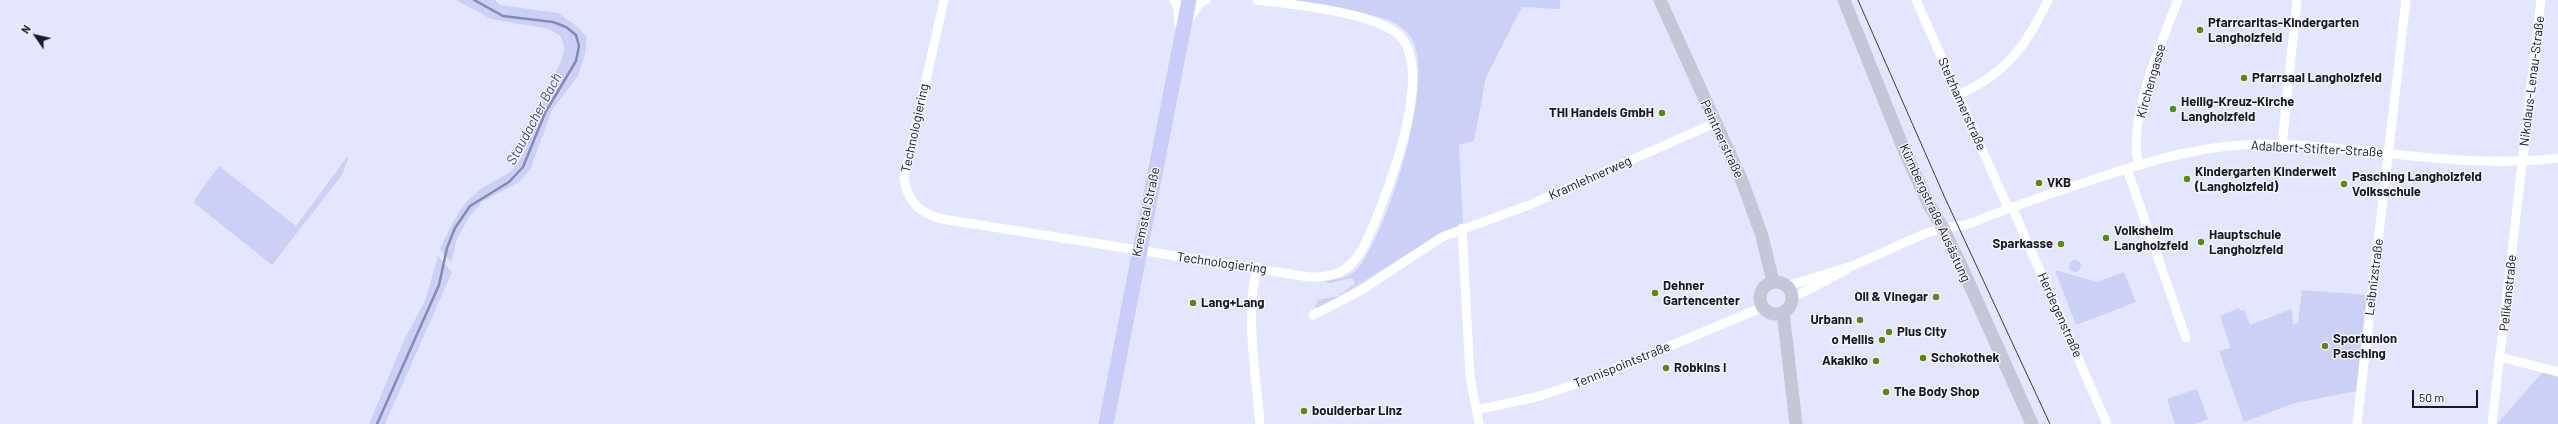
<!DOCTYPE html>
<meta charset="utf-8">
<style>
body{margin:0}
#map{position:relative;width:2558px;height:424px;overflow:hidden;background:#e3e6fe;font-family:Barlow,sans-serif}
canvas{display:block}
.north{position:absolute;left:16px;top:16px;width:40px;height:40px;-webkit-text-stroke:3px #f3f4fe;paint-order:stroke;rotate:304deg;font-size:11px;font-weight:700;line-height:16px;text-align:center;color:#181921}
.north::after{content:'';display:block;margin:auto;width:14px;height:18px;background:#181921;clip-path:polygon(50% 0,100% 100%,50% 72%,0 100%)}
.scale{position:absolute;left:2412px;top:390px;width:66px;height:18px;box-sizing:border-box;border:2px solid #181921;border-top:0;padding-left:5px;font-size:12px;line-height:14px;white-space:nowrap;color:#181921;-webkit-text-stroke:3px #f3f4fe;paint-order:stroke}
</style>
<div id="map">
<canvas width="2558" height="424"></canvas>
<div class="north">N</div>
<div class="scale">50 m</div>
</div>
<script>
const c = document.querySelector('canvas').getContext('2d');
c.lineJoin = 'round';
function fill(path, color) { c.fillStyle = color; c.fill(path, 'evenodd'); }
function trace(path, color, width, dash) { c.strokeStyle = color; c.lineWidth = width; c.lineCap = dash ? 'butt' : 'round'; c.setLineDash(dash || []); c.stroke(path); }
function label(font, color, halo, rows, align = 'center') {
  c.font = font + ' Barlow,sans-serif'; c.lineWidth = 3; c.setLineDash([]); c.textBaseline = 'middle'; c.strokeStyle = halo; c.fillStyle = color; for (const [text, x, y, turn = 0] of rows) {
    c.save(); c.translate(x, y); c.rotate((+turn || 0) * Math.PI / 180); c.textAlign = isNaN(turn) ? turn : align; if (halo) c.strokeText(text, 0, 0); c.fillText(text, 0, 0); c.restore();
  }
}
fill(new Path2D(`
 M 456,0 L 495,0 L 500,5 L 558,13 L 574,24 L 587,37 L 585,54 L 578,76 L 552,110 L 530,170 L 519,182 L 482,202 L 469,217 L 457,239 L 451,262 L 440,249 C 450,229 458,207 476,193 C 490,181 506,179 518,163 C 533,141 534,112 546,88 C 552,75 562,66 564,50 C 565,46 562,40 560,36 L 549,29 L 491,19 Z
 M 1293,0 L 1560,0 L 1560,9 L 1522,7 L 1486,77 L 1474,141 L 1459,145 L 1463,225 L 1438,235 L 1319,309 L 1315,306 L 1318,300 L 1338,296 L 1355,284 L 1352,278 L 1330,283 L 1319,280 C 1332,279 1347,280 1356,270 C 1386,239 1439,72 1410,36 C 1405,30 1396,22 1388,20 C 1358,10 1324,6 1293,0 Z
 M 347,157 L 348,159 L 342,175 L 272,265 L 193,202 L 219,166 L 296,226 Z
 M 438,256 L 452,272 L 385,424 L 369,424 L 404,340 L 425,301 Z
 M2069 266a6 6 0 1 1 12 0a6 6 0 1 1-12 0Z
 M 2055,270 L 2097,282 L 2124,272 L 2136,302 L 2076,325 Z
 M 2302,290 L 2367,295 L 2356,391 L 2295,403 L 2244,422 L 2219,351 L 2231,348 L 2220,316 L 2239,308 L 2240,311 L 2244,310 L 2250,325 L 2292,309 L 2293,325 L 2298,323 Z
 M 2543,372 L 2558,377 L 2558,424 L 2497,424 Z
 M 2197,389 L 2208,419 L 2195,424 L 2175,424 L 2167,399 Z`), '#cbd0f6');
trace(new Path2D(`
 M 377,424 L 439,285 L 447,248 L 455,228 L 470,206 L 509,182 L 523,167 L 545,113 L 576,61 L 579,46 L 576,35 L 566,27 L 553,22 L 503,16 L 474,0`), '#858ab1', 2.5);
trace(new Path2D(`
 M 944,0 L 904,178 C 907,201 919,213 942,219 L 1309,277 C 1335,278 1348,272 1362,250 C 1382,209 1442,64 1395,32 C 1365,11 1294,5 1257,0
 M 1174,0 L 1178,7 L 1179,25
 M 1916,0 L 2008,208
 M 1189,19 L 1200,3 L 1206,0
 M 1958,95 C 2005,74 2026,47 2048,0
 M 2282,145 L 2297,0
 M 2139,165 C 2126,121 2162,41 2178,0
 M 2127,169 L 2186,338
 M 2012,207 L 2107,424
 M 1462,228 L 1470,376 L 1479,424
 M 1257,267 C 1245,317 1256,374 1260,424
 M 1787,286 L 1852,266 L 1924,234 L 1943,228 L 1966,225 C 2008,208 2052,193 2095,179 C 2152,160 2209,143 2270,144 C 2366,146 2462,170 2558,158
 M 1792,298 L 1846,270
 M 1313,315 L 1360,291 L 1442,237 L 1529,205 L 1715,123
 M 2500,357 L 2558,372
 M 1477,410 L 1540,396 L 1596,377 L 1763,307
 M 2357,424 L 2406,0
 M 2492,424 L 2541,0`), '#fff', 9);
trace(new Path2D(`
 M 1660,0 L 1742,181 L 1762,236 L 1773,282
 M 1844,0 L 1904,150 L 1929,205 L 1943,228 L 1959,261 L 2032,424
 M1760 298a16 16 0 1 1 32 0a16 16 0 1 1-32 0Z
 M 1783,312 L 1796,424`), '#c5c7d9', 13);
trace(new Path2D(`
 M 1106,424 L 1189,0`), '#c9cdf7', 15);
trace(new Path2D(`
 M 1858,0 L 1945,198 L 2050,424`), '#3a3b46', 1);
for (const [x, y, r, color] of [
 [2200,30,4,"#5a8717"],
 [2244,78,4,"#5a8717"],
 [2173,109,4,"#5a8717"],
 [1662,113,4,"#5a8717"],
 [2187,179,4,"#5a8717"],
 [2039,183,4,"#5a8717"],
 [2344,184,4,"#5a8717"],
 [2106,238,4,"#5a8717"],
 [2201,242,4,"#5a8717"],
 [2061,244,4,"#5a8717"],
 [1655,293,4,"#5a8717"],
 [1936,297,4,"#5a8717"],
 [1193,303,4,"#5a8717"],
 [1860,320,4,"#5a8717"],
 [1889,332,4,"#5a8717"],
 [1882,340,4,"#5a8717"],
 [2325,346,4,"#5a8717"],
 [1923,358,4,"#5a8717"],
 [1876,361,4,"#5a8717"],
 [1666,368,4,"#5a8717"],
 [1886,392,4,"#5a8717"],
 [1304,411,4,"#5a8717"]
]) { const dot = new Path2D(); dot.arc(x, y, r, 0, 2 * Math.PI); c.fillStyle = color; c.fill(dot); trace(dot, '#f3f4fe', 1.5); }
label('bold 13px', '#181921', '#f3f4fe', [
 ["Pfarrcaritas-Kindergarten",2208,23],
 ["Langholzfeld",2208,38],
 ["Pfarrsaal Langholzfeld",2252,78],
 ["Heilig-Kreuz-Kirche",2181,102],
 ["Langholzfeld",2181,117],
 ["THI Handels GmbH",1654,113,"right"],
 ["Kindergarten Kinderwelt",2195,172],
 ["(Langholzfeld)",2195,187],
 ["Pasching Langholzfeld",2352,177],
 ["Volksschule",2352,192],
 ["VKB",2047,183],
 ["Volksheim",2114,231],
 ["Langholzfeld",2114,246],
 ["Hauptschule",2209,235],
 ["Langholzfeld",2209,250],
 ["Sparkasse",2053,244,"right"],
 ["Dehner",1663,286],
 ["Gartencenter",1663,301],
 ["Oil & Vinegar",1928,297,"right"],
 ["Lang+Lang",1201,303],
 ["Urbann",1852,320,"right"],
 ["Plus City",1897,332],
 ["Sportunion",2333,339],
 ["Pasching",2333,354],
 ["o Mellis",1874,340,"right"],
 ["Schokothek",1931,358],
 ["Akakiko",1868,361,"right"],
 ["Robkins I",1674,368],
 ["The Body Shop",1894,392],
 ["boulderbar Linz",1312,411]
], 'left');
label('13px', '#181921', '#f3f4fe', [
 ["Kirchengasse",2151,81,-74],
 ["Nikolaus-Lenau-Straße",2532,81,-83],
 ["Stelzhamerstraße",1962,104,66],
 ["Technologiering",915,128,-78],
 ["Peintnerstraße",1722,139,65],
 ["Adalbert-Stifter-Straße",2317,149,3],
 ["Kramlehnerweg",1590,178,-24],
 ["Kremstal Straße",1146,212,-78],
 ["Kürnbergstraße Ausästung",1935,213,65],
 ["Technologiering",1222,263,8],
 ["Leibnizstraße",2374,277,-83],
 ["Pelikanstraße",2508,293,-84],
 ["Herdegenstraße",2060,315,66],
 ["Tennispointstraße",1622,365,-22]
]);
label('italic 14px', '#474a80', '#f3f4fe', [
 ["Staudacher Bach",534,119,-62]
]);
</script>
